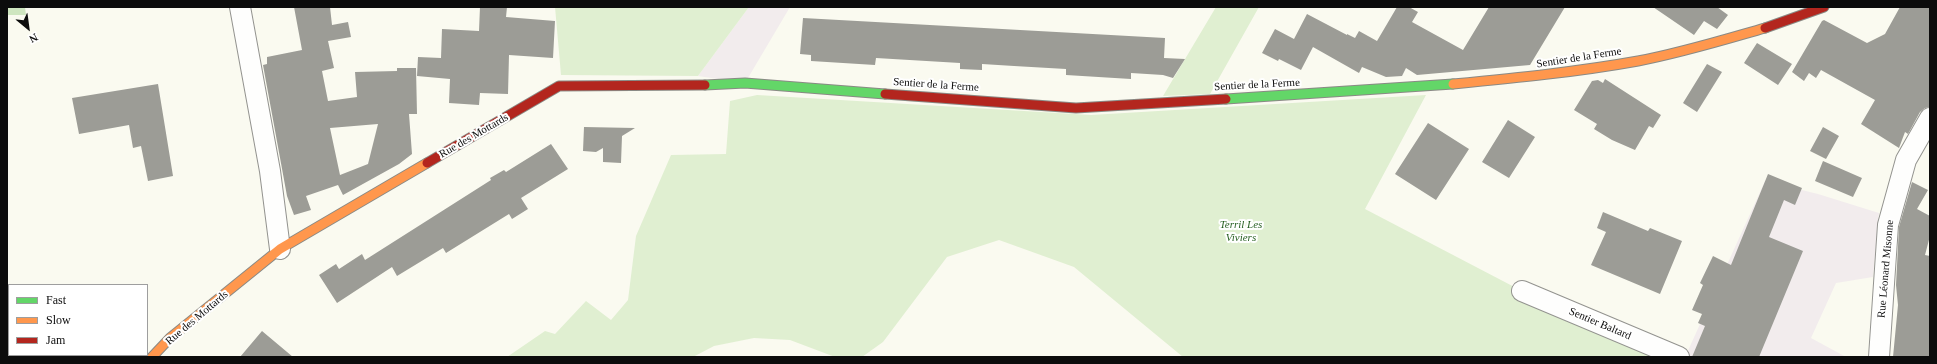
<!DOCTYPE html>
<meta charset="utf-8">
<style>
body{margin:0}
#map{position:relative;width:1937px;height:364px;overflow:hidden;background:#fafaf0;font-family:"Times New Roman",serif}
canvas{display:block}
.frame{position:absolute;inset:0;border:8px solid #0c0c0c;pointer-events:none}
.legend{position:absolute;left:8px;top:284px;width:140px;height:72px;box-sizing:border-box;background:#fff;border:1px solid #9e9e9e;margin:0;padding:5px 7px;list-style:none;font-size:12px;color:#0c0c0c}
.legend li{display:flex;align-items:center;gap:8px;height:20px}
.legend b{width:20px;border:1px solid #9e9e9e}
.north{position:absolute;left:8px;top:8px;width:40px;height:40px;-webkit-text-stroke:3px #fff;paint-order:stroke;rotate:151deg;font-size:11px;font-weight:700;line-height:16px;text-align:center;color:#0c0c0c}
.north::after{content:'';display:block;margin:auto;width:14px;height:18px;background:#0c0c0c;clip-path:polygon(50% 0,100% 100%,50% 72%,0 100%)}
</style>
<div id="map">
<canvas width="1937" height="364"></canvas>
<div class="frame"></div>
<ul class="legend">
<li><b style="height:5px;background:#63d668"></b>Fast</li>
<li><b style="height:5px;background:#ff974d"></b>Slow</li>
<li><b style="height:5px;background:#b3261e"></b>Jam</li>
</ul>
<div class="north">N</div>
</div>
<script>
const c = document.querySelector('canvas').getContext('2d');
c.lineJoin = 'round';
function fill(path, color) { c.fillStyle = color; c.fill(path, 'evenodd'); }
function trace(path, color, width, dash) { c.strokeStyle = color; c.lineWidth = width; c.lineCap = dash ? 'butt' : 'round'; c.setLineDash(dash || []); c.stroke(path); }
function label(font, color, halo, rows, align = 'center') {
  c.font = font + ' "Times New Roman",serif'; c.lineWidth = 4; c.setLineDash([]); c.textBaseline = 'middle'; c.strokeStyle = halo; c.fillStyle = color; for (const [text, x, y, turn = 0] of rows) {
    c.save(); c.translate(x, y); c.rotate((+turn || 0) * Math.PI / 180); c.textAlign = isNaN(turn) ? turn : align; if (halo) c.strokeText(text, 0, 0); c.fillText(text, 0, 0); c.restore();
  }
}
fill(new Path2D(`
 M 749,7 L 790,7 L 745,83 L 698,76 Z
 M 1765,181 L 1818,194 L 1879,213 L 1873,277 L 1836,283 L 1811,338 L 1846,357 L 1691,357 L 1686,355 Z`), '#f2eced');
fill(new Path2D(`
 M 555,7 L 749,7 L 698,76 L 561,75 Z
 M 1216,7 L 1259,7 L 1210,94 L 1163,96 Z
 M 757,95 L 1091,115 L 1426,95 L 1365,209 L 1522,291 L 1668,357 L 1183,357 L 1074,267 L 999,240 L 947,257 L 883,342 L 862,357 L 835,357 L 790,340 L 754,338 L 714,346 L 693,357 L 507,357 L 545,331 L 555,334 L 586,301 L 611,320 L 628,300 L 636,236 L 671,155 L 726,154 L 730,101 Z`), '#e0efd1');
fill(new Path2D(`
 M 7,7 L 25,7 L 26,15 L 7,15 Z`), '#cfe6c0');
fill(new Path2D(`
 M 294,7 L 330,7 L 332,25 L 348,22 L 351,37 L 328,41 L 334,68 L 322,71 L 328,101 L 357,97 L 355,72 L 397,71 L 397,68 L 416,68 L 417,114 L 409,114 L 412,154 L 399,164 L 343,195 L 338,185 L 306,196 L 311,210 L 294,215 L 287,196 L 263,65 L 267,64 L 267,57 L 302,50 ZM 378,124 L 368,164 L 340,175 L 330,128 Z
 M 480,7 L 507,7 L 506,17 L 555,21 L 553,58 L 509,55 L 508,94 L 480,93 L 479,105 L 449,103 L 450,79 L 417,76 L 418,57 L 441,58 L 442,29 L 479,31 Z
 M 1397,7 L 1409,7 L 1418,12 L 1412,22 L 1463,50 L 1489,7 L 1565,7 L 1530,65 L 1417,75 L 1406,68 L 1402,76 L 1386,77 L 1362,67 L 1359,73 L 1313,47 L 1301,70 L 1279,59 L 1278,61 L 1262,53 L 1275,29 L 1294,39 L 1307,14 L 1347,35 L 1347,34 L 1355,38 L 1359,31 L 1377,41 Z
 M 1653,7 L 1717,7 L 1728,15 L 1717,29 L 1704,21 L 1694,35 Z
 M 1900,7 L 1930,7 L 1930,107 L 1925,108 L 1920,112 L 1908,134 L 1905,132 L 1899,148 L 1861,124 L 1875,100 L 1821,70 L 1816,78 L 1809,73 L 1804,81 L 1792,72 L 1822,21 L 1824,20 L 1867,43 L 1885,34 Z
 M 803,18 L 1165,38 L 1164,58 L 1185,59 L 1173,78 L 1163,75 L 1131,73 L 1131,79 L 1066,75 L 1066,69 L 1014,66 L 982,64 L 982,70 L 960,69 L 960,63 L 876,58 L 875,65 L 811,61 L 811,55 L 800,54 Z
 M 1757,43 L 1792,64 L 1778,85 L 1744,63 Z
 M 1707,64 L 1722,72 L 1697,112 L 1683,103 Z
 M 1605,79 L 1661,115 L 1653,128 L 1649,126 L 1635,150 L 1612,140 L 1594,129 L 1597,124 L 1574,110 L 1592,81 L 1598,80 L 1603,83 Z
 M 158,84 L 173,176 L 148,181 L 141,146 L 133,148 L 129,125 L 79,134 L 72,98 Z
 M 1508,120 L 1535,137 L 1509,178 L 1482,162 Z
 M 1428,123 L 1469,149 L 1436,200 L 1395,174 Z
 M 584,127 L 635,128 L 622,136 L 621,163 L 603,162 L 603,148 L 596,152 L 583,151 Z
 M 1823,127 L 1839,136 L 1826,159 L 1810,151 Z
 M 551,144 L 568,169 L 521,198 L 528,209 L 512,219 L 509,214 L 446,253 L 443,248 L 397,276 L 392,267 L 337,303 L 319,275 L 336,264 L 339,269 L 362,254 L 365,260 L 491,180 L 490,178 L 504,170 L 506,172 Z
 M 1823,161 L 1862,178 L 1853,197 L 1815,181 Z
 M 1768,174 L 1802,188 L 1795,205 L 1784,200 L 1769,237 L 1803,251 L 1759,357 L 1692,357 L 1705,326 L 1698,323 L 1702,314 L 1692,310 L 1703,285 L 1700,283 L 1713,256 L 1731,265 Z
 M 1912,182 L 1928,190 L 1917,209 L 1930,216 L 1930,236 L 1925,255 L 1930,256 L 1930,357 L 1893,357 L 1898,305 L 1896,285 L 1899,227 Z
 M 1603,212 L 1648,231 L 1650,228 L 1682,241 L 1660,294 L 1591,265 L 1606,232 L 1597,228 Z
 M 262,331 L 293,357 L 240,357 Z`), '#9c9c96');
const street = new Path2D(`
 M 240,7 L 270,171 L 280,249
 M 1522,291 L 1679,357
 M 1879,357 L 1888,225 L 1906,160 L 1930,118`);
const fast = new Path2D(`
 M 705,85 L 745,83 L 885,94
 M 1226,99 L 1453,84`);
const slow = new Path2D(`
 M 1453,84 C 1515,78 1577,72 1638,61 C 1681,53 1723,40 1765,28
 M 152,357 L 170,338 L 280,249 L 427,163`);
const jam = new Path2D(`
 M 1765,28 L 1824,7
 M 885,94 L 1076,108 L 1226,99
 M 427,163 L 559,86 L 705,85`);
trace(street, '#93938f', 22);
trace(fast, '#8a8a85', 11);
trace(slow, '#8a8a85', 11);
trace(jam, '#8a8a85', 11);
trace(street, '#fefefd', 20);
trace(fast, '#63d668', 9);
trace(slow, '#ff974d', 9);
trace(jam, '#b3261e', 9);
label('11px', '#0c0c0c', '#fff', [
 ["Sentier de la Ferme",1579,58,-9],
 ["Sentier de la Ferme",936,85,4],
 ["Sentier de la Ferme",1257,85,-3],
 ["Rue des Mottards",474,136,-30],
 ["Rue Léonard Misonne",1886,269,-85],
 ["Rue des Mottards",197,318,-40],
 ["Sentier Baltard",1600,324,23]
]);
label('italic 11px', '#265f21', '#fff', [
 ["Terril Les",1241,225],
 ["Viviers",1241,238]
]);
</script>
